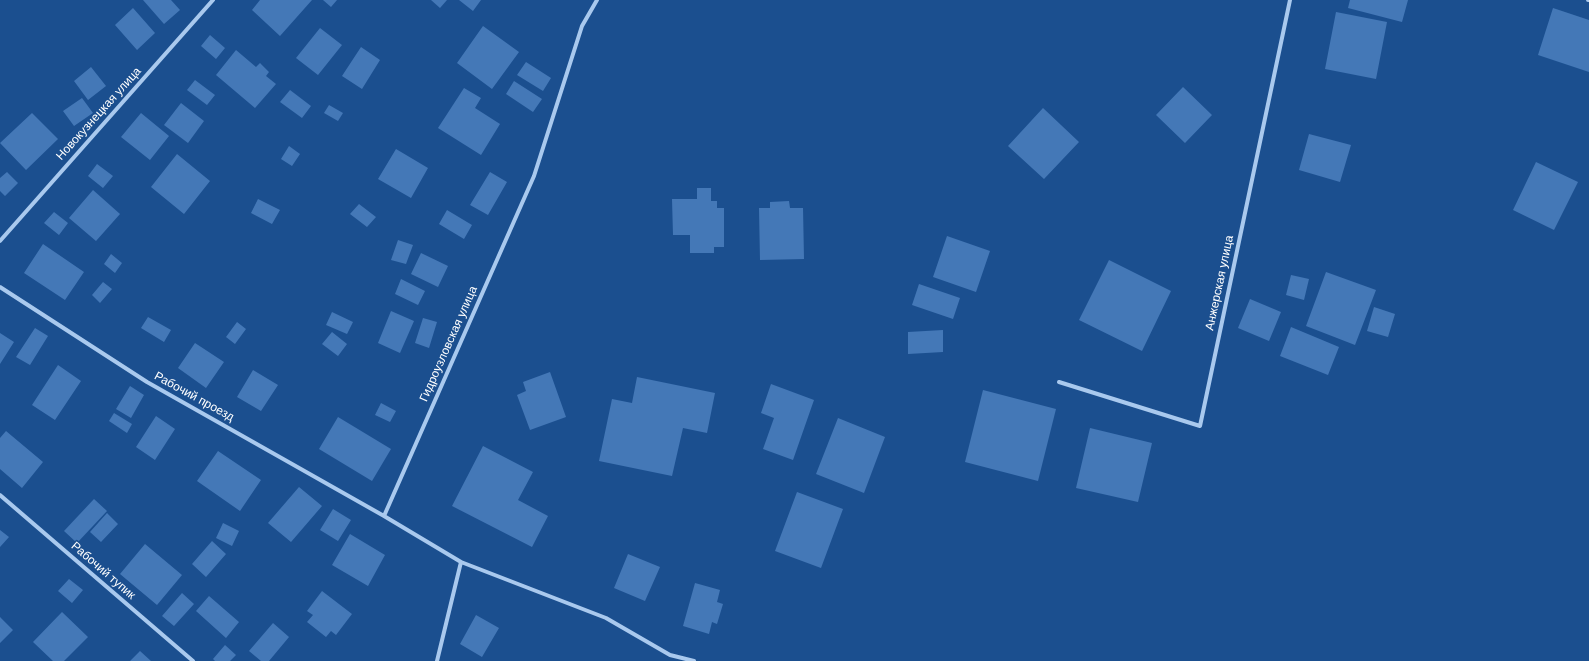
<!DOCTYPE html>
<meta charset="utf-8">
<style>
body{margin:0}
canvas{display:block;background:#1b4f8f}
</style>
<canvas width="1589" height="661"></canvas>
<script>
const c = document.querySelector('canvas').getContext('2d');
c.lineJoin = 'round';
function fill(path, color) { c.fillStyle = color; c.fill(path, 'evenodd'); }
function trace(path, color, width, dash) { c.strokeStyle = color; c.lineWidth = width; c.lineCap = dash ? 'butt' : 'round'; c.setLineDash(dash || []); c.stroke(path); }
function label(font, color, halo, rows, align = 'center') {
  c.font = font + ' "DM Sans",sans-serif'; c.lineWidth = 3; c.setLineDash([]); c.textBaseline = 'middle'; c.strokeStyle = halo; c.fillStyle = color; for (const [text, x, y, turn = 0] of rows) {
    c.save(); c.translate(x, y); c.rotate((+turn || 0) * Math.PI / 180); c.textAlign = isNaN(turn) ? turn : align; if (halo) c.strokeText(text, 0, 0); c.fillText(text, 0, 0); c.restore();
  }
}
fill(new Path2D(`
 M 143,0 L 171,0 L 180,10 L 164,24 Z
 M 260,0 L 312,0 L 280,36 L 252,10 Z
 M 323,0 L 337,0 L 331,7 Z
 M 431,0 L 447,0 L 440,8 Z
 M 459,0 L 481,0 L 473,11 Z
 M 1350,0 L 1408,0 L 1402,22 L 1348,8 Z
 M 133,8 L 155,33 L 137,50 L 115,25 Z
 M 1553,8 L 1589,20 L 1589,72 L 1538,55 Z
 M 1336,12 L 1387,22 L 1376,79 L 1325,69 Z
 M 483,26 L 519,52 L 492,89 L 457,63 Z
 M 320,28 L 342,45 L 318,75 L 296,58 Z
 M 210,35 L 225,48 L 216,59 L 201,46 Z
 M 361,47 L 380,60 L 362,89 L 342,76 Z
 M 236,50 L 256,67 L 260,63 L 269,72 L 266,76 L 276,84 L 255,108 L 216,75 Z
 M 526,62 L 551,78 L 543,91 L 517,75 Z
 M 91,67 L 106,86 L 88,100 L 74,81 Z
 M 195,80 L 215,95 L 207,105 L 187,90 Z
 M 514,81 L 542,99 L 533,112 L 506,94 Z
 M 1183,87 L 1212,115 L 1185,143 L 1156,115 Z
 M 464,88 L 481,98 L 475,108 L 500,124 L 481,155 L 438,128 Z
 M 290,90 L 311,106 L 302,118 L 280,102 Z
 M 82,98 L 93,113 L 74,126 L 63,111 Z
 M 181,103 L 204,121 L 188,143 L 164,125 Z
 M 329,105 L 343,113 L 338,121 L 324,113 Z
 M 1043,108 L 1079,142 L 1044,179 L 1008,146 Z
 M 32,113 L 58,139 L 26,170 L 0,143 Z
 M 141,113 L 169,136 L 150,160 L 121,137 Z
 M 1309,134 L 1351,145 L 1340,182 L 1299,170 Z
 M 289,146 L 300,154 L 292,166 L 281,159 Z
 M 396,149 L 428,168 L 411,198 L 378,179 Z
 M 177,154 L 210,181 L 184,214 L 151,187 Z
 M 1536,162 L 1578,182 L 1554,230 L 1513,210 Z
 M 97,164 L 113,176 L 103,188 L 88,176 Z
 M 7,172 L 18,183 L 5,196 L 0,191 L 0,178 Z
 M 490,172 L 507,182 L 488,215 L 470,205 Z
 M 697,188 L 711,188 L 711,201 L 717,201 L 717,208 L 724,208 L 724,247 L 714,247 L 714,253 L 690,253 L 690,235 L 673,235 L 672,199 L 697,199 Z
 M 93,190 L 120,214 L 96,241 L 69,218 Z
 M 258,199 L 280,210 L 272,224 L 251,213 Z
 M 789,201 L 790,208 L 803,208 L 804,259 L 760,260 L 759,208 L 770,208 L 770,202 Z
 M 359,204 L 376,217 L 367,227 L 350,214 Z
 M 447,210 L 472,225 L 464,239 L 439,224 Z
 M 54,212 L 68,223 L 59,235 L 44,223 Z
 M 947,236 L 990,251 L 976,292 L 933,277 Z
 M 398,240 L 413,245 L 406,264 L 391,260 Z
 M 43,244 L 84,272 L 65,300 L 24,273 Z
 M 421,253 L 448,266 L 438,287 L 411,274 Z
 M 111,254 L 122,263 L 115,273 L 104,264 Z
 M 1109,260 L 1171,291 L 1142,351 L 1079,320 Z
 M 1326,272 L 1376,290 L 1355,345 L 1306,326 Z
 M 1291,275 L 1309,279 L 1304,300 L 1286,295 Z
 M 401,279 L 425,291 L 418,305 L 395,294 Z
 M 103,282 L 112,289 L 100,303 L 92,295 Z
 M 919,284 L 960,298 L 953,319 L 912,305 Z
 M 1250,299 L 1281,312 L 1269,341 L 1238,328 Z
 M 1374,307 L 1395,314 L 1388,337 L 1367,331 Z
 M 391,311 L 414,321 L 400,353 L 378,343 Z
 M 332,312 L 353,322 L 347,334 L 326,325 Z
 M 148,317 L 171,330 L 164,342 L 141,328 Z
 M 423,318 L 437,322 L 429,348 L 415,343 Z
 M 237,322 L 246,329 L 235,344 L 226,337 Z
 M 1291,327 L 1339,347 L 1328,375 L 1280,356 Z
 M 35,328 L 48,336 L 30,365 L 16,357 Z
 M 943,330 L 943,352 L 908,354 L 908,332 Z
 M 332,332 L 347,344 L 338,356 L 322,344 Z
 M 0,333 L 14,342 L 0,364 Z
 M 195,343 L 224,362 L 206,388 L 178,368 Z
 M 58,365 L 81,381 L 55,420 L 32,405 Z
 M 253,370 L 278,385 L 261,411 L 237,397 Z
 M 550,372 L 566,417 L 530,430 L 517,395 L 526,391 L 523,382 Z
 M 637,377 L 715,393 L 707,433 L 683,428 L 672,476 L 599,461 L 612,399 L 632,403 Z
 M 771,384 L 814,400 L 793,460 L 763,449 L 774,418 L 761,413 Z
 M 130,386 L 144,395 L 131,418 L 116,409 Z
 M 983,390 L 1056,409 L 1038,481 L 965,462 Z
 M 381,403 L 396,411 L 390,422 L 375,415 Z
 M 114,413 L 132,424 L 127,433 L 109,421 Z
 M 156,416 L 175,429 L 155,460 L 136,447 Z
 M 338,417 L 391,449 L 372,481 L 319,449 Z
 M 838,418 L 885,437 L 864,493 L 816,474 Z
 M 1090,428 L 1152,443 L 1138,502 L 1076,488 Z
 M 6,431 L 43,462 L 22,488 L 0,469 L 0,438 Z
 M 483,446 L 533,472 L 518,500 L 548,516 L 532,547 L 452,506 Z
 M 218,451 L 261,480 L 240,511 L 197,481 Z
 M 299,487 L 322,506 L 291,542 L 268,523 Z
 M 797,492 L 843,509 L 821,568 L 775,551 Z
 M 94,499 L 107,511 L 77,543 L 64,531 Z
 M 333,509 L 351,520 L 338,541 L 320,530 Z
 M 107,513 L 118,524 L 101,542 L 90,532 Z
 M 223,523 L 239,531 L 232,546 L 216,538 Z
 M 0,530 L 9,537 L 0,547 Z
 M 350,534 L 385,555 L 368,586 L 332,565 Z
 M 212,541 L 226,554 L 206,577 L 192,564 Z
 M 145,544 L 182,575 L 157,605 L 120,574 Z
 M 628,554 L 660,567 L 645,601 L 614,588 Z
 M 69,579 L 83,590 L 72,603 L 58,591 Z
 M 695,583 L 720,590 L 717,602 L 723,604 L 717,624 L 712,622 L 709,634 L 683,626 Z
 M 322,591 L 352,614 L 336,635 L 331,631 L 326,637 L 307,622 L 313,615 L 307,611 Z
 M 182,593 L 194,604 L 174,626 L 162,616 Z
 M 209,596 L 239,622 L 226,638 L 196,611 Z
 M 62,612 L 88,637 L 64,661 L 53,661 L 33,642 Z
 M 476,615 L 499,628 L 482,657 L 460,644 Z
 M 0,617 L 13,630 L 0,643 Z
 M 273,623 L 289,637 L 269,661 L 261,661 L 249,651 Z
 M 225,645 L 236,655 L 230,661 L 215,661 L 213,659 Z
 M 140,651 L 151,661 L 130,661 Z`), '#4478b7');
trace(new Path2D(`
 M 1588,0 L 1589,0
 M 0,241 L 213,0
 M 0,287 L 147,382 L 384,516 L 461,562 L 437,661
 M 1059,382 L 1200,426 L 1290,0
 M 0,495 L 193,661
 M 384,516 L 534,176 L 582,26 L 597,0
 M 461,562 L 606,618 L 670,655 L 694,661`), '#a9c9ee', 4);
label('12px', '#fff', '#1b4f8f', [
 ["Новокузнецкая улица",99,114,-48],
 ["Анжерская улица",1220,283,-78],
 ["Гидроузловская улица",449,344,-66],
 ["Рабочий проезд",194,397,29],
 ["Рабочий тупик",103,571,41]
]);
</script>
